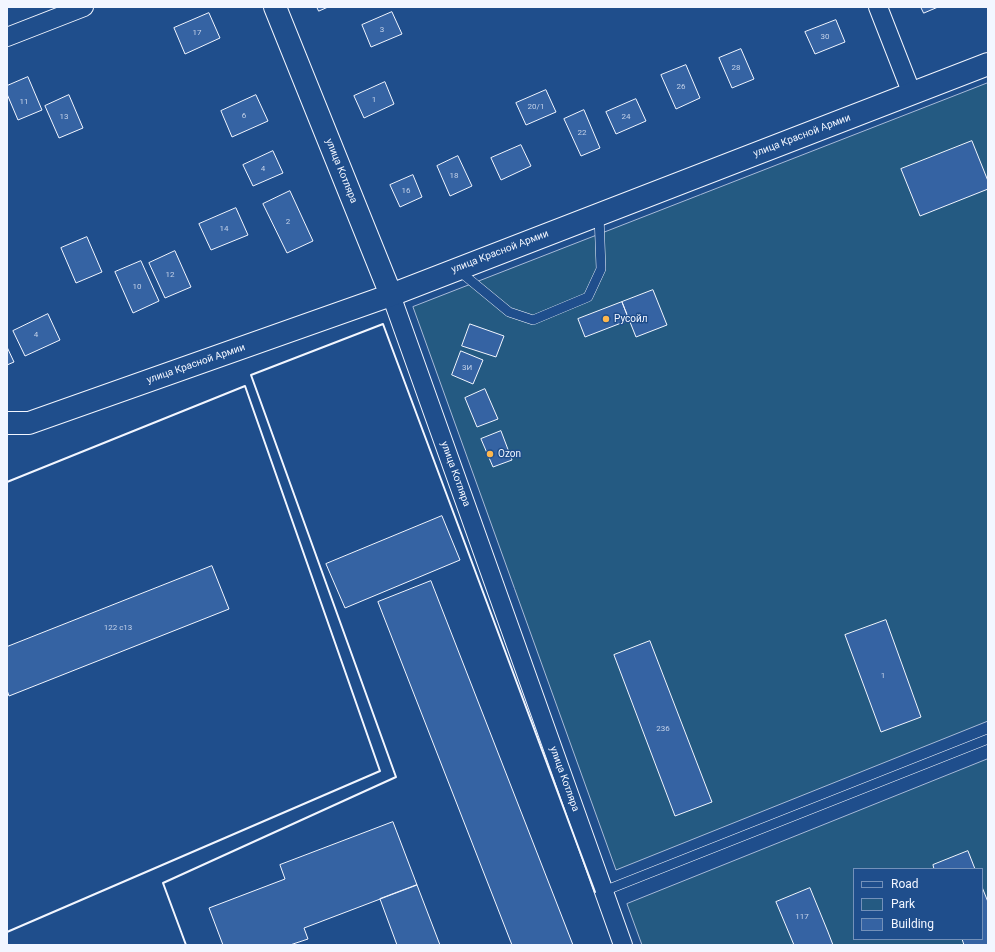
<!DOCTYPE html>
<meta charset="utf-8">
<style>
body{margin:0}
#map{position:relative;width:995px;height:952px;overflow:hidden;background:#1f4e8c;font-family:Roboto,sans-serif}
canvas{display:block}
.frame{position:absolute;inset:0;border:8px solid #f2f6ff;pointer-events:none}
.legend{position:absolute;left:853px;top:868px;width:130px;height:72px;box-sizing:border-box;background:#1f4e8c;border:1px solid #7391ba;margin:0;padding:5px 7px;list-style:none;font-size:12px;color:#f2f6ff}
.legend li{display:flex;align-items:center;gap:8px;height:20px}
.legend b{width:20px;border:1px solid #7391ba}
</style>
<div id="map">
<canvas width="995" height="952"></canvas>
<div class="frame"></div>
<ul class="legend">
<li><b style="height:5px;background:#1f4e8c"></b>Road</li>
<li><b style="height:11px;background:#245a82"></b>Park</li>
<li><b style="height:11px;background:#3563a3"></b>Building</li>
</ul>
</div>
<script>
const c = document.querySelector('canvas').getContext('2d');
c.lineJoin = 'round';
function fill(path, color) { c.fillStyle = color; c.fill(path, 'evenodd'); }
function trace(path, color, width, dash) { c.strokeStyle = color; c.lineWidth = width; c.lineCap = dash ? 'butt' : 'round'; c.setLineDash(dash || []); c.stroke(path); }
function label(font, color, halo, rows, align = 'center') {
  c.font = font + ' Roboto,sans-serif'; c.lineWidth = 3; c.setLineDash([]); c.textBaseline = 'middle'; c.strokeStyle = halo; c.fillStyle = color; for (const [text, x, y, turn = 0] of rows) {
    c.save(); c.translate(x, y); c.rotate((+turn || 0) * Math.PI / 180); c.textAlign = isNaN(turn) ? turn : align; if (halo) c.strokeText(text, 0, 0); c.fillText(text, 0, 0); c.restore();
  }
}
const green = new Path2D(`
 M 988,83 L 988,721 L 616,870 L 413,307 Z
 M 988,759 L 988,945 L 642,945 L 627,904 ZM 854,869 L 982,869 L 982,939 L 854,939 Z`);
fill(green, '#245a82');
trace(green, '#a8bbd7', 1);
const building = new Path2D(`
 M 317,7 L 328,7 L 319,11 Z
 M 921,7 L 938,7 L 924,13 Z
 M 392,12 L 402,34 L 371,47 L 362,25 Z
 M 209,13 L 220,38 L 185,54 L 174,28 Z
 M 836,20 L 845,42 L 815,54 L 805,32 Z
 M 741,49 L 754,79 L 732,88 L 719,58 Z
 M 686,65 L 700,98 L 676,109 L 661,75 Z
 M 28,77 L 42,110 L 18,120 L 7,94 L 7,86 Z
 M 385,82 L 394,104 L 364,118 L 354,96 Z
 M 546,90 L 556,112 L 526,125 L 516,103 Z
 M 69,95 L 83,128 L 59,138 L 45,106 Z
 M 256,95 L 268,121 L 232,137 L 221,111 Z
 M 636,99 L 646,121 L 616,134 L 606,112 Z
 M 584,110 L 600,148 L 581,156 L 564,119 Z
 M 972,141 L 988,181 L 988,189 L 920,216 L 901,169 Z
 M 521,145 L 531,166 L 501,180 L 491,158 Z
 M 273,151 L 283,173 L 253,186 L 243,165 Z
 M 458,156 L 472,186 L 450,196 L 437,166 Z
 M 413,175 L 422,197 L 400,207 L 390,185 Z
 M 290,191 L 313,241 L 287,253 L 263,204 Z
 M 236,208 L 248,235 L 211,250 L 199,224 Z
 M 87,237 L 102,272 L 76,283 L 61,248 Z
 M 175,251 L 191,287 L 165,298 L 149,263 Z
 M 141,261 L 159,301 L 133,313 L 115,272 Z
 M 653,290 L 667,325 L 636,337 L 622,302 Z
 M 622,302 L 629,320 L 585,337 L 578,319 Z
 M 48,314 L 60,340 L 25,356 L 13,331 Z
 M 470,324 L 504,336 L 496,357 L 462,346 Z
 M 7,347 L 14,362 L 7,365 Z
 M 461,351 L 483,360 L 473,384 L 452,375 Z
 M 485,389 L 498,419 L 477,427 L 465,398 Z
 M 501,431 L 512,460 L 493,467 L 481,439 Z
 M 442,516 L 460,560 L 345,608 L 326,564 Z
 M 212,566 L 229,609 L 9,696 L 7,690 L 7,647 Z
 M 431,581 L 573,945 L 512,945 L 378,602 Z
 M 886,620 L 921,717 L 881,732 L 845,635 Z
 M 650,641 L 712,802 L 675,816 L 614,655 Z
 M 393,822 L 417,885 L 304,928 L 308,939 L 290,945 L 223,945 L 209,908 L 285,879 L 280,865 Z
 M 968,851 L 975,869 L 934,869 L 933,865 Z
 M 417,885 L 440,945 L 397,945 L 380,899 Z
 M 982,887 L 988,902 L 988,945 L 964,945 L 962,939 L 982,939 Z
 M 810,888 L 828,932 L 833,945 L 794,945 L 776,902 Z`);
fill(building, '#3563a3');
trace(building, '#f2f6ff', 1);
const lane = new Path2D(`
 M 458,270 L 509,312 L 533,320 L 588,297 L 601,269 L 599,215
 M 604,891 L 988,739`);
const street = new Path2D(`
 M 878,7 L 912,94
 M 7,37 L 84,7
 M 391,295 L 623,945`);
const secondary = new Path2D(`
 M 275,7 L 391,295
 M 7,423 L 29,423 L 391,295 L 988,64`);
trace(lane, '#f2f6ff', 10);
trace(street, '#f2f6ff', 20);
trace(secondary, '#f2f6ff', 24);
trace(lane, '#1f4e8c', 9);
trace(street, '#1f4e8c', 18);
trace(secondary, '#1f4e8c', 22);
trace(new Path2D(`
 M 7,482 L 245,386 L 380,771 L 7,932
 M 186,945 L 163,883 L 396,777 L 251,375 L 383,324 L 595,892`), '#f2f6ff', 2);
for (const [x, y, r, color] of [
 [606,319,4,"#ffb74d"],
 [490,454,4,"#ffb74d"]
]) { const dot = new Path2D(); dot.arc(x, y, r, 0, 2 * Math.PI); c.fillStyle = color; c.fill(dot); trace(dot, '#1f4e8c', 1.5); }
label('8px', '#c3d1e8', null, [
 ["3",382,30],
 ["17",197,33],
 ["30",825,37],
 ["28",736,68],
 ["26",681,87],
 ["1",374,100],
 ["11",24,102],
 ["20/1",536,107],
 ["6",244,116],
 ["13",64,117],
 ["24",626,117],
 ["22",582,133],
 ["4",263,169],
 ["18",454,176],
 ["16",406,191],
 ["2",288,222],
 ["14",224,229],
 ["12",170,275],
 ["10",137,287],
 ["4",36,335],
 ["3И",467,368],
 ["122 с13",118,628],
 ["1",883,676],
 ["236",663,729],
 ["117",802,917]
]);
label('10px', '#f2f6ff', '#1f4e8c', [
 ["улица Красной Армии",802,136,-21],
 ["улица Котляра",341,171,68],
 ["улица Красной Армии",500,252,-21],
 ["улица Красной Армии",196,364,-19],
 ["улица Котляра",455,474,70],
 ["улица Котляра",564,779,70]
]);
label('10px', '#f2f6ff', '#1f4e8c', [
 ["Русойл",614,319],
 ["Ozon",498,454]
], 'left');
</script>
